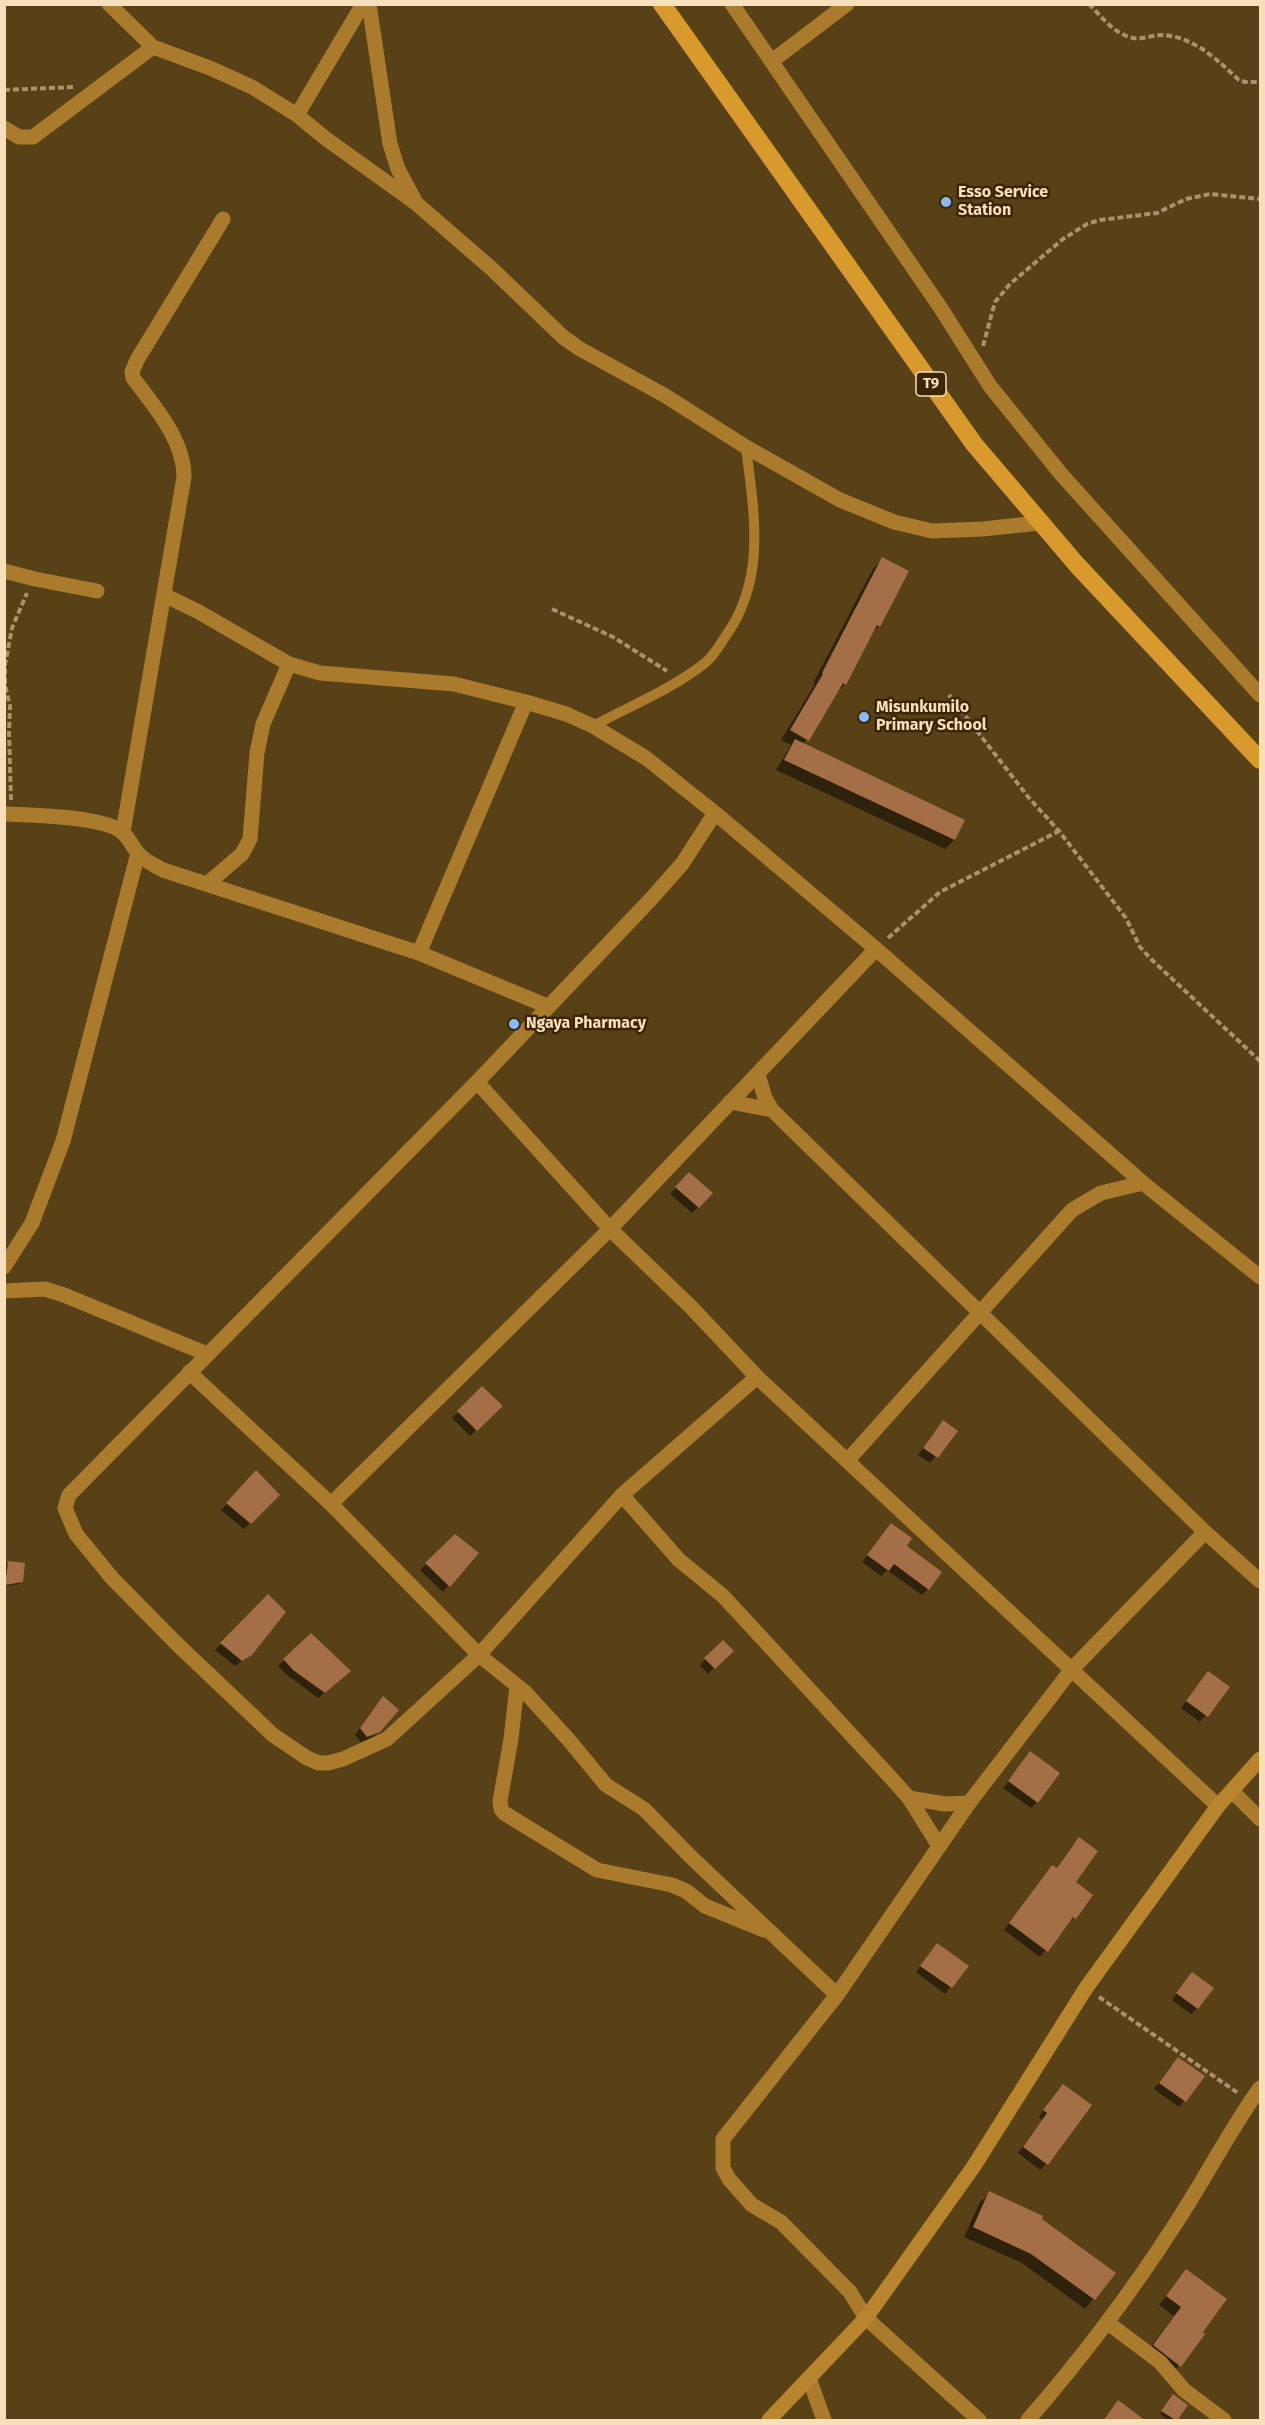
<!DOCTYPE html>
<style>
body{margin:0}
#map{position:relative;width:1265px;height:2425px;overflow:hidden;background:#584017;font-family:"Fira Sans",sans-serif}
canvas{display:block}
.frame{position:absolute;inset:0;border:6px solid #f8dfbb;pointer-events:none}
</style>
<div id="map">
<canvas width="1265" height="2425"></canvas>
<div class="frame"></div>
</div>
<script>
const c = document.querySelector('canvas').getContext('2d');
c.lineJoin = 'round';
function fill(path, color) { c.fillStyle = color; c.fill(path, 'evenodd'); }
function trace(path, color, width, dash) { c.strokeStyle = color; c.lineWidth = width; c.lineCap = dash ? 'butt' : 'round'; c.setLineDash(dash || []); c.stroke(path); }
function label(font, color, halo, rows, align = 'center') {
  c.font = font + ' "Fira Sans",sans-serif'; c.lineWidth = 5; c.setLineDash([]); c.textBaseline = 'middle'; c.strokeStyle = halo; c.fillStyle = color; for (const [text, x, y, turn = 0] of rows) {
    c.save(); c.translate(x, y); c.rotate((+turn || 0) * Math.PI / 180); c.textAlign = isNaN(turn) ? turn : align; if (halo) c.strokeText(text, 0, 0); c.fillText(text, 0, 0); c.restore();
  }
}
fill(new Path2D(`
 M 882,559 L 907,572 L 879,626 L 870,634 L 845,684 L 835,694 L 803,744 L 954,840 L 945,849 L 776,770 L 791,745 L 781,740 L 815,684 L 813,683 L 873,569 Z
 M 683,1180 L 711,1194 L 692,1213 L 670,1194 Z
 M 482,1388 L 501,1406 L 470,1436 L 452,1418 Z
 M 937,1428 L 956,1431 L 930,1463 L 918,1455 Z
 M 256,1473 L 277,1495 L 244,1529 L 221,1510 Z
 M 891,1525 L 928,1589 L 922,1595 L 887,1570 L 881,1576 L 862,1562 Z
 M 455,1536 L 477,1553 L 443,1592 L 420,1570 Z
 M 8,1563 L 22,1581 L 19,1584 L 4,1586 L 6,1565 Z
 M 268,1596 L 251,1654 L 235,1666 L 215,1650 Z
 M 311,1635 L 343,1677 L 318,1698 L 287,1675 L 278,1666 Z
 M 723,1642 L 732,1651 L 708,1674 L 700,1665 Z
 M 1208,1673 L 1227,1688 L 1200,1722 L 1181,1708 Z
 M 377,1704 L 379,1731 L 372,1737 L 361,1742 L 355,1735 Z
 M 1030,1753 L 1037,1802 L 1031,1808 L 1003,1788 Z
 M 1073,1845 L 1074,1918 L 1067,1923 L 1040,1957 L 1004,1930 L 1046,1873 L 1052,1867 L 1056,1869 Z
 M 931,1951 L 966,1966 L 945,1994 L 916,1972 Z
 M 1186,1980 L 1197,2008 L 1191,2014 L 1172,2000 Z
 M 1172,2065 L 1203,2077 L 1179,2107 L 1154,2089 Z
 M 1057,2092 L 1046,2164 L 1040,2170 L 1018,2153 L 1042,2120 L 1039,2117 Z
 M 990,2193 L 1040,2220 L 1113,2273 L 1085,2309 L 1022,2263 L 964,2237 L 980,2202 Z
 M 1186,2271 L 1200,2332 L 1203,2334 L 1172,2374 L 1146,2353 L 1174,2316 L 1159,2305 Z
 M 1171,2399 L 1186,2406 L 1175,2420 L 1168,2420 L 1160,2414 Z`), '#0007');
fill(new Path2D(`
 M 882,557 L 909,571 L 880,627 L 877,625 L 846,685 L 843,683 L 809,741 L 790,730 L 823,674 L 822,673 Z
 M 795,739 L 965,820 L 955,840 L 784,760 Z
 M 689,1172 L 713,1193 L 699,1208 L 675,1187 Z
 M 482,1386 L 503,1406 L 477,1431 L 457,1411 Z
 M 943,1420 L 958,1431 L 938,1458 L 923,1448 Z
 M 256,1470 L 280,1495 L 251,1524 L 226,1503 Z
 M 891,1523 L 912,1538 L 907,1546 L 942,1572 L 929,1590 L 894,1564 L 889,1571 L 867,1555 Z
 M 455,1534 L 479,1553 L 450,1587 L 425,1563 Z
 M 8,1561 L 25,1563 L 23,1582 L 5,1585 Z
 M 268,1594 L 286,1612 L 252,1655 L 242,1661 L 220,1643 Z
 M 311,1633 L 351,1671 L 325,1693 L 293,1670 L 283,1659 Z
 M 723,1640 L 734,1651 L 715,1669 L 704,1658 Z
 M 1208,1671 L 1230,1687 L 1208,1717 L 1186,1701 Z
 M 383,1696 L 399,1710 L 380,1732 L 367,1737 L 360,1728 Z
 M 1030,1751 L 1060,1773 L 1038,1803 L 1008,1781 Z
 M 1079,1837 L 1098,1851 L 1076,1882 L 1093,1895 L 1076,1919 L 1073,1917 L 1048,1952 L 1009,1923 L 1052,1865 L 1057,1868 Z
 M 937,1943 L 969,1966 L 952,1988 L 920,1966 Z
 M 1192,1972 L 1214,1988 L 1198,2009 L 1176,1993 Z
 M 1178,2057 L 1205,2076 L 1186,2102 L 1159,2083 Z
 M 1063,2084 L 1092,2105 L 1048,2165 L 1023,2147 L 1047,2113 L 1043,2110 Z
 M 989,2191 L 1043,2216 L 1042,2219 L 1116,2273 L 1095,2300 L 1031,2254 L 973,2227 Z
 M 1186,2269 L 1227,2299 L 1203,2332 L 1205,2334 L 1181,2367 L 1153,2345 L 1181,2307 L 1166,2296 Z
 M 1173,2394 L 1188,2405 L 1177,2421 L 1161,2411 Z
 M 1118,2400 L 1146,2421 L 1103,2421 Z`), '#a46f47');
trace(new Path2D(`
 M 1089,4 C 1102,17 1114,34 1133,38 C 1143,40 1155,34 1165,35 C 1197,39 1217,60 1239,80 L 1245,82 L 1260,82
 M 4,90 L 73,87
 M 983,346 L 995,302 L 1010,284 L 1063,239 L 1087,224 L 1100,220 L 1157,213 L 1186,199 L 1210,194 L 1260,199
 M 552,609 L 613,637 L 667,671
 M 949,695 L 1029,798 L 1059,831 L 1126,918 L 1140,947 L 1151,959 L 1260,1061
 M 11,800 L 9,733 L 10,706 L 5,685 L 5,665 L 12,628 L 27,593
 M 888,938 L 940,892 L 1059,831
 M 1099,1997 L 1238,2093`), '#ab926c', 4, [6, 3]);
trace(new Path2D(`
 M 593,726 C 630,706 672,689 705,663 C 713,657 719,646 725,637 C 767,579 754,513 746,447`), '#aa7b2d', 10);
trace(new Path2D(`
 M 109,4 L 153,47 L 210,68 L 252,87 L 297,115 L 325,138 L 417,204 L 492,269 L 563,337 L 580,349 L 664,395 L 746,447 L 840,500 L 894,522 L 932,531 L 983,529 L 1039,523
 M 369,4 L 390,144 L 398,169 L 414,199
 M 732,4 L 940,307 L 990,386 L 1061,474 L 1260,695
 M 772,61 L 847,4
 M 297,115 L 363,4
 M 4,128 L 19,137 L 33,137 L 153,47
 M 4,571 L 35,579 L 97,591
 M 164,595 L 197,611 L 289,664 L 320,673 L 454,684 L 526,702 L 566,714 L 593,726 L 646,758 L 715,813 L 876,949 L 1143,1183 L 1260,1277
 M 715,813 L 682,864 L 650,900 L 477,1082 L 69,1495 L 65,1508 L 76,1534 L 112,1578 L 178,1645 L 273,1735 L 307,1758 L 319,1763 L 328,1763 L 343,1759 L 387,1739 L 479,1655 L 622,1495 L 757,1377
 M 4,814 C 30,815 106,816 123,833 C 129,838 132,846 137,852 C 144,861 154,865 163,870 L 419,953 L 547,1006
 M 123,832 L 184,477 C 184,440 155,407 133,378 L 132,372 L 137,360 L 223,219
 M 207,884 L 242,854 L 250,839 L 257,753 L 263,724 L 289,664
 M 419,953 L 526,702
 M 758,1075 L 765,1098 L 772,1110 L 1205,1532 L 1260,1581
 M 477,1082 L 610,1229 L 691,1307 L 757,1377 L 1218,1806
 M 730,1102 L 772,1110
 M 4,1267 L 32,1223 L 63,1141 L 138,853
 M 4,1291 L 45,1289 L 64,1295 L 207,1354
 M 189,1372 L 331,1504 L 479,1655 L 525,1692 L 568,1739 L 606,1785 L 644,1809 L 692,1858 L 837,1995
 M 847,1461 L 1072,1210 L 1101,1193 L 1143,1183
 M 622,1495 L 679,1560 L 723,1596 L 892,1779 L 909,1798 L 939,1846
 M 331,1504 L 610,1229 L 876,949
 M 517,1686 L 511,1739 L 500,1801 L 501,1809 L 504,1813 L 597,1870 L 672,1885 L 686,1891 L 705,1906 L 764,1930
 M 1232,1791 L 1260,1819
 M 909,1798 L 945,1804 L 969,1803
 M 1108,2323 L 1160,2362 L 1184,2390 L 1224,2420
 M 809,2378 L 824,2420
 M 979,2420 L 866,2318 L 850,2292 L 781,2222 L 752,2205 L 729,2179 L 723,2168 L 723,2139 L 837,1995 L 969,1803 L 1072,1669 L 1205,1532
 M 1028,2420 C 1082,2358 1131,2293 1176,2223 C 1205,2179 1229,2131 1260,2088`), '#aa7b2d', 15);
trace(new Path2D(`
 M 769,2420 L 866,2318 L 974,2166 L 1086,1988 L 1218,1806 L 1260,1759`), '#b8842d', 15);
trace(new Path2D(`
 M 662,4 L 974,444 L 1077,565 L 1260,760`), '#d89a2c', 18);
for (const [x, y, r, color] of [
 [946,202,6,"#8abafc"],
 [864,717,6,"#8abafc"],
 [514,1024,6,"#8abafc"]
]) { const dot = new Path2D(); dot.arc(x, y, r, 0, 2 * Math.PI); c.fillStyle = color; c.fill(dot); trace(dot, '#3a2705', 2); }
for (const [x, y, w] of [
 [931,384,30]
]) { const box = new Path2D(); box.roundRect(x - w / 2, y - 12, w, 24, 4.5); c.fillStyle = '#3a2705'; c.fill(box); trace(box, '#f8dfbb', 1.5); }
label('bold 15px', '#f8dfbb', null, [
 ["T9",931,384]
]);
label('bold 16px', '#f8dfbb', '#3a2705', [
 ["Esso Service",958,193],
 ["Station",958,211],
 ["Misunkumilo",876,708],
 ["Primary School",876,726],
 ["Ngaya Pharmacy",526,1024]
], 'left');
</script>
